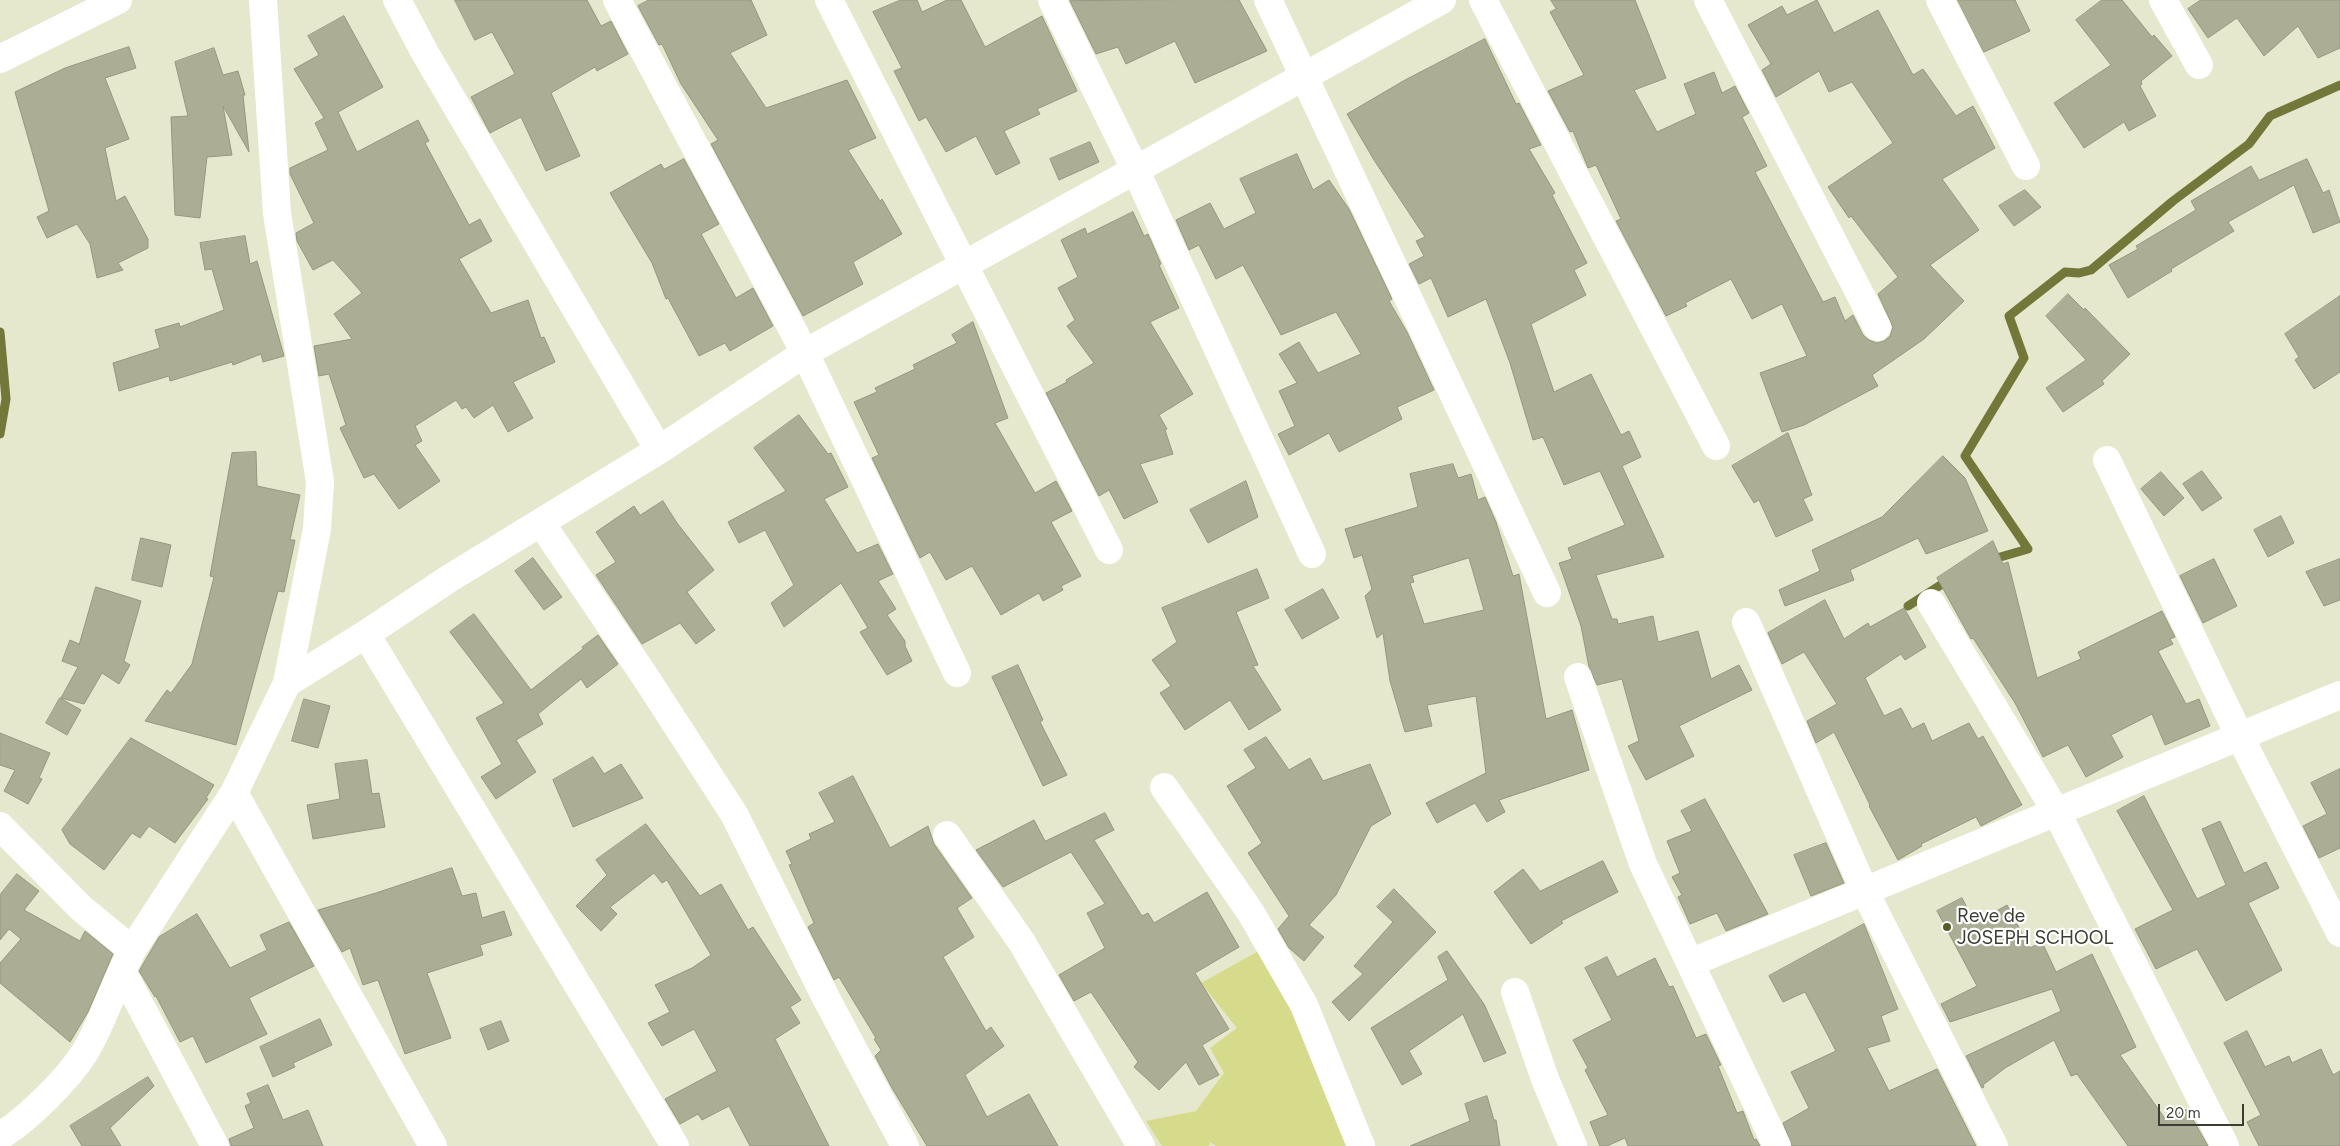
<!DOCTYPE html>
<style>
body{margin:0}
#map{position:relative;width:2340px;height:1146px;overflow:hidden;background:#e5e8cd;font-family:Figtree,sans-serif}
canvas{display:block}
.scale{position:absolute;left:2158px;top:1104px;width:86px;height:22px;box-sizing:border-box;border:2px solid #3d3e33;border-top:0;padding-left:6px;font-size:15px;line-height:18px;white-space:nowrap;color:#3d3e33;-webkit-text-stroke:4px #fff;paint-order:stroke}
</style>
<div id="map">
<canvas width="2340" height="1146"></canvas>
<div class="scale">20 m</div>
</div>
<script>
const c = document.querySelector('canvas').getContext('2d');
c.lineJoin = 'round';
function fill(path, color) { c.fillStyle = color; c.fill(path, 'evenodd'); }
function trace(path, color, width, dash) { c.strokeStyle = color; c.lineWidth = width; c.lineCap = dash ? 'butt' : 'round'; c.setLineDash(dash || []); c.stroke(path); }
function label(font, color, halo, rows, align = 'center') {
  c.font = font + ' Figtree,sans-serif'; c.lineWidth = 4.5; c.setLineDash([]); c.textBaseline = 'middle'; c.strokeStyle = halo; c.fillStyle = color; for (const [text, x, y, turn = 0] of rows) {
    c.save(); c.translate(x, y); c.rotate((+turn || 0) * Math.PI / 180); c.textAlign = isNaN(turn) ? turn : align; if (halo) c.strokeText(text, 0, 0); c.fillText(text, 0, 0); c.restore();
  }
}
fill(new Path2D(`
 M 1264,948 L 1355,1146 L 1216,1146 L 1210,1142 L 1209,1146 L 1162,1146 L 1146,1121 L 1196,1111 L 1224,1073 L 1210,1048 L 1237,1028 L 1201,983 Z`), '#d5db8a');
trace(new Path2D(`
 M 0,332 L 6,399 L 0,434
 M 1990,560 L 2028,549 L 1965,456 L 2024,358 L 2009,316 L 2065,272 L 2079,273 L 2091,270 L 2173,201 L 2249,144 L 2270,116 L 2340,85
 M 1908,606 L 1950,579`), '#74773a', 9);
const building = new Path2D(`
 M 455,0 L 587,0 L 601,26 L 611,21 L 628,54 L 597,71 L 595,67 L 551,93 L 580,156 L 546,171 L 521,117 L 490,133 L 471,97 L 515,74 L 492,32 L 475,40 Z
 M 649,0 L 751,0 L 767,35 L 730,53 L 766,108 L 847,80 L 876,138 L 848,150 L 880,201 L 882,199 L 902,234 L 853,262 L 863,284 L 803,316 L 711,144 L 718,140 L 681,84 L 662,44 L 659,45 L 638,6 Z
 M 901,0 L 917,0 L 922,12 L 947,0 L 961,0 L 985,47 L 1042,16 L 1077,91 L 1037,109 L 1040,114 L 1004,131 L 1020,163 L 996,175 L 976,136 L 946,152 L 926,117 L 919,121 L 894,71 L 902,68 L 873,12 Z
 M 1239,0 L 1267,51 L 1195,83 L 1175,41 L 1126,64 L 1118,47 L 1096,54 L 1070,1 Z
 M 1551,0 L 1635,0 L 1666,78 L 1634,90 L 1657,132 L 1696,114 L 1684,84 L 1714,72 L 1722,93 L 1735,86 L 1749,113 L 1742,117 L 1767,166 L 1755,172 L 1823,302 L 1835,297 L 1845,321 L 1853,315 L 1863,335 L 1869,340 L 1877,343 L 1884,341 L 1890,336 L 1893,327 L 1878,294 L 1898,277 L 1851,216 L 1849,218 L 1828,187 L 1893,143 L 1852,82 L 1829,92 L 1819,71 L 1776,97 L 1762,70 L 1771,64 L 1748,25 L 1782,6 L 1787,15 L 1817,0 L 1834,33 L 1878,10 L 1913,75 L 1923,69 L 1956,116 L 1973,106 L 1995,148 L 1942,179 L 1979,230 L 1930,265 L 1964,301 L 1924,339 L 1872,375 L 1878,386 L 1804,425 L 1782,432 L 1760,373 L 1807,356 L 1782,304 L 1752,319 L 1731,279 L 1685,303 L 1687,306 L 1666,316 L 1616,221 L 1621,219 L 1596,165 L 1588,168 L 1573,131 L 1570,132 L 1548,91 L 1584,75 L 1550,12 L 1556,9 Z
 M 1958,0 L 2015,0 L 2030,31 L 1984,52 Z
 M 2102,0 L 2122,0 L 2152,37 L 2154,35 L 2172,56 L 2141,81 L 2142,84 L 2140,86 L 2156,116 L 2129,131 L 2124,122 L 2084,148 L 2054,103 L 2111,65 L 2076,20 Z
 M 2201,0 L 2340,0 L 2340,48 L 2318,58 L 2298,26 L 2264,56 L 2237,18 L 2208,38 L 2188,9 Z
 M 344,16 L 383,87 L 338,112 L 357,152 L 418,120 L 429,141 L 425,143 L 469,225 L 480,219 L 492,241 L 459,259 L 491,313 L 528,300 L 541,338 L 544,337 L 555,362 L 513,382 L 533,418 L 508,432 L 493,405 L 474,418 L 466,407 L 462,409 L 456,400 L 415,426 L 422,441 L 415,445 L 440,481 L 399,509 L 374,474 L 364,478 L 340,428 L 346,425 L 329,374 L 319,376 L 314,346 L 352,339 L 334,314 L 362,293 L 333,260 L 313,270 L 297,241 L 296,233 L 314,223 L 290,174 L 290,168 L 328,150 L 315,123 L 324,118 L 294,69 L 319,55 L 308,36 Z
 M 1485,39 L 1516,104 L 1519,103 L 1541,145 L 1529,149 L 1555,193 L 1552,195 L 1587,263 L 1574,270 L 1586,295 L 1531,324 L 1554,392 L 1591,374 L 1621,435 L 1629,431 L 1641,457 L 1622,466 L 1664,557 L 1596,575 L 1612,619 L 1617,619 L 1618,624 L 1653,616 L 1658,642 L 1698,631 L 1711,679 L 1739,665 L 1752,690 L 1679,726 L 1694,756 L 1646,780 L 1628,746 L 1639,741 L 1622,679 L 1597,685 L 1589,667 L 1581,626 L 1559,563 L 1572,559 L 1568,548 L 1625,525 L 1600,471 L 1564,485 L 1543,437 L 1533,440 L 1510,363 L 1486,299 L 1448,317 L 1431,278 L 1419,284 L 1409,264 L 1424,256 L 1416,241 L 1425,237 L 1374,160 L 1347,114 L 1405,80 Z
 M 129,47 L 136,68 L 105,78 L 129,139 L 105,148 L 116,201 L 125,196 L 148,239 L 148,248 L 118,263 L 123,270 L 97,278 L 90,244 L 77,224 L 47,238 L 37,217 L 49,211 L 15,92 L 65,68 Z
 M 214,48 L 223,75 L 238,71 L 245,95 L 243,95 L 249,152 L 223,106 L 232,155 L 207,157 L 200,218 L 175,215 L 171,117 L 188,116 L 175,62 Z
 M 1090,142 L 1099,162 L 1059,180 L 1050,159 Z
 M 1297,154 L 1313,190 L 1329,180 L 1349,209 L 1392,299 L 1389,301 L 1407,332 L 1434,390 L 1397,407 L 1402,419 L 1339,452 L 1329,433 L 1289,455 L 1278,434 L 1295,426 L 1279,391 L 1297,383 L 1279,354 L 1299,342 L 1318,373 L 1361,354 L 1336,312 L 1281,335 L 1243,265 L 1216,279 L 1199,245 L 1189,250 L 1176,220 L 1210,203 L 1224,229 L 1256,213 L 1240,179 Z
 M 684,159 L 719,224 L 701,234 L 736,298 L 753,288 L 773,326 L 730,351 L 725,343 L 699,356 L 668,298 L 666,299 L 652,263 L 610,193 L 661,164 L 664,169 Z
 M 2307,159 L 2323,193 L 2329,190 L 2340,222 L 2313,233 L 2294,185 L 2228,222 L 2234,231 L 2171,269 L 2172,271 L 2128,298 L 2109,265 L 2138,249 L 2136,246 L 2196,210 L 2191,201 L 2251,166 L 2259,180 Z
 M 2025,190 L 2041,207 L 2014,226 L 1999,206 Z
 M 1133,212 L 1144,236 L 1148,234 L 1161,264 L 1159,265 L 1179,308 L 1150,322 L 1193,394 L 1159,415 L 1167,429 L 1165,430 L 1173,454 L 1140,464 L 1158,502 L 1124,519 L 1109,490 L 1099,496 L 1046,393 L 1067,382 L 1066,380 L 1094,363 L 1067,326 L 1075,320 L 1058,288 L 1078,277 L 1061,240 L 1085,228 L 1087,234 Z
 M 245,236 L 250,264 L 257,261 L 284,356 L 263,362 L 261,354 L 233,365 L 232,362 L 170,381 L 169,376 L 119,391 L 113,363 L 160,348 L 155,330 L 179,323 L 180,327 L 224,310 L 212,269 L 205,270 L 200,243 Z
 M 2068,294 L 2084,310 L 2085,308 L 2130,354 L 2102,381 L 2104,384 L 2063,412 L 2046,388 L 2086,360 L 2046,316 Z
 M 2340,296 L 2340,372 L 2314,389 L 2295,360 L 2299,357 L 2285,334 Z
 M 973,322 L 1008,418 L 995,423 L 1035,493 L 1056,481 L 1072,511 L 1051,522 L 1081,576 L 1061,586 L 1063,590 L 1043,601 L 1039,593 L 1001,615 L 972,566 L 946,580 L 930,552 L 920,558 L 872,458 L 879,455 L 854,402 L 877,392 L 875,388 L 915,369 L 913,365 L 957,343 L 952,335 Z
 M 799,415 L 828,454 L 831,453 L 848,487 L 824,499 L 857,553 L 878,544 L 893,574 L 878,581 L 896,609 L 887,615 L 905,641 L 905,646 L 912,661 L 887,675 L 860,632 L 868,628 L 841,583 L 784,627 L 771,603 L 794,585 L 765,530 L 739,543 L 728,522 L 786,491 L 754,448 Z
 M 1788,433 L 1812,495 L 1803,499 L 1813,520 L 1776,537 L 1759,500 L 1754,503 L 1732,466 Z
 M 256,452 L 257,486 L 300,495 L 290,540 L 295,540 L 284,592 L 278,591 L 236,745 L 145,721 L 167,690 L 171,693 L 192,664 L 214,577 L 210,576 L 232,453 Z
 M 1943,456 L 1965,478 L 1988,531 L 1926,554 L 1918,538 L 1850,570 L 1854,580 L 1785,606 L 1779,590 L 1820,571 L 1812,550 L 1882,517 Z
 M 1453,464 L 1458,478 L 1471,474 L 1478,500 L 1485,497 L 1496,522 L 1513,576 L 1519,574 L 1546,719 L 1572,710 L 1589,770 L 1499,800 L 1505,812 L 1487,822 L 1475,803 L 1437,823 L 1426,803 L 1486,773 L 1476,696 L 1427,705 L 1432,726 L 1405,732 L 1390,681 L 1383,633 L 1377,638 L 1365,596 L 1372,589 L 1362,555 L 1354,558 L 1345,529 L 1418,507 L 1410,474 ZM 1469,558 L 1484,610 L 1424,624 L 1410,583 L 1414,582 L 1412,576 Z
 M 2202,471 L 2222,498 L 2202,511 L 2183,484 Z
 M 2161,472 L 2184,498 L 2164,516 L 2141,489 Z
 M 1246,481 L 1258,517 L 1208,543 L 1190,510 Z
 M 663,501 L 677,523 L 714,570 L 687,592 L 715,630 L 696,644 L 680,623 L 642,644 L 596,575 L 616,562 L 596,532 L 634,506 L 640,515 Z
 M 2281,516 L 2294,543 L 2268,557 L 2254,530 Z
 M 141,538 L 171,545 L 162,587 L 132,580 Z
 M 1993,541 L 2003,564 L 2008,562 L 2037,678 L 2081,659 L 2078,652 L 2162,611 L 2175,637 L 2170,639 L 2173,644 L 2158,651 L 2186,704 L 2199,699 L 2210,726 L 2165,745 L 2152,714 L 2111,735 L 2123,757 L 2086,777 L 2068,745 L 2043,757 L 2015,703 L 1973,638 L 1971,639 L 1937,578 Z
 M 533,558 L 562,597 L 544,610 L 515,571 Z
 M 2214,559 L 2237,606 L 2203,623 L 2180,576 Z
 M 2340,559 L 2340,600 L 2324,606 L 2306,572 Z
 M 1257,569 L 1269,598 L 1236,612 L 1258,665 L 1253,666 L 1281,710 L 1249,730 L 1230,700 L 1185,730 L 1160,693 L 1171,686 L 1152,660 L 1177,642 L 1162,608 Z
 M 96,587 L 141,601 L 124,661 L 130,665 L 119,684 L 102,673 L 84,704 L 61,698 L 78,667 L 62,661 L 70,640 L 79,644 Z
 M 1323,589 L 1339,618 L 1302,639 L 1285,610 Z
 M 1825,600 L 1844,639 L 1868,623 L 1870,627 L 1904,608 L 1926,647 L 1905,660 L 1901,654 L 1865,678 L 1884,716 L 1901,708 L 1912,729 L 1924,723 L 1932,741 L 1969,723 L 1978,739 L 1983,736 L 2022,805 L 1981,826 L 1976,817 L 1921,844 L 1922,846 L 1898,860 L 1869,806 L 1870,805 L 1834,732 L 1816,743 L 1807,721 L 1837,704 L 1804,652 L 1782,664 L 1768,633 Z
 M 474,614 L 531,690 L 583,649 L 582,647 L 598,635 L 618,664 L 587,688 L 581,679 L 538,714 L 543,724 L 516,740 L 536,772 L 496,799 L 481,777 L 502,764 L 476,718 L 504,703 L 450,632 Z
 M 1018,665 L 1043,720 L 1040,722 L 1067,775 L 1043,786 L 992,677 Z
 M 60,698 L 81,710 L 67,735 L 46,723 Z
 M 304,699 L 330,706 L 318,748 L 292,741 Z
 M 0,733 L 50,753 L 39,778 L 42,779 L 28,804 L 4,791 L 15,770 L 0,765 Z
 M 1266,737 L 1289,770 L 1310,758 L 1323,781 L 1370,764 L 1391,814 L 1371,826 L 1336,895 L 1309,925 L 1324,937 L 1304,961 L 1289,948 L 1278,929 L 1289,916 L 1248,853 L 1262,843 L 1227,786 L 1256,768 L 1244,750 Z
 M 131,738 L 214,785 L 206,798 L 208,799 L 175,843 L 149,826 L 140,838 L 132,833 L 104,870 L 70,844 L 62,830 Z
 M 593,757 L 604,774 L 621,764 L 643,798 L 573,827 L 553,780 Z
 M 367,760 L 372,794 L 379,793 L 385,827 L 313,839 L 307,805 L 340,799 L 335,764 Z
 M 2340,769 L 2340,848 L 2319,858 L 2303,826 L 2327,814 L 2311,783 Z
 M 853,776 L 890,848 L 928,826 L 934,844 L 972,898 L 957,908 L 974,937 L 943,957 L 986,1031 L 991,1027 L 1004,1046 L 965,1075 L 987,1117 L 1029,1094 L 1058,1146 L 927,1146 L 892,1088 L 875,1056 L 881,1050 L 874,1039 L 876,1038 L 839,977 L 834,980 L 808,927 L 814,923 L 789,865 L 792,864 L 786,851 L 811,839 L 809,834 L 835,822 L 819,793 Z
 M 2144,796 L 2197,899 L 2226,885 L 2202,829 L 2220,821 L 2244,873 L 2266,862 L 2279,888 L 2248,903 L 2282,970 L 2226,1001 L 2197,949 L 2156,969 L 2135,929 L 2173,910 L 2117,811 Z
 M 1705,799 L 1768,914 L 1726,931 L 1717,913 L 1690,924 L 1678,897 L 1682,895 L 1672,877 L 1680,873 L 1667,841 L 1692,831 L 1681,811 Z
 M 1105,813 L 1114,830 L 1094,840 L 1142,916 L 1148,913 L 1154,923 L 1207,892 L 1239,947 L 1195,973 L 1229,1029 L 1202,1045 L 1219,1075 L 1199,1085 L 1186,1062 L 1159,1090 L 1134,1067 L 1138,1062 L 1091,992 L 1074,1001 L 1059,975 L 1105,948 L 1087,913 L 1105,904 L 1071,852 L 1003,887 L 976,850 L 1034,820 L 1045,841 Z
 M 646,824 L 700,896 L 721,884 L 748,930 L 753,927 L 801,1000 L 790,1007 L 800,1023 L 775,1039 L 829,1146 L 750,1146 L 729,1106 L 702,1120 L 698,1114 L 680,1124 L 665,1099 L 717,1071 L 694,1029 L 662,1046 L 648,1023 L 670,1012 L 655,985 L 692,968 L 711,955 L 667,880 L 662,883 L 654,873 L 610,907 L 617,914 L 601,931 L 576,906 L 607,875 L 596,860 Z
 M 1826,843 L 1844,883 L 1811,896 L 1794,855 Z
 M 1603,861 L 1618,892 L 1561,921 L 1563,923 L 1531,944 L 1494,892 L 1523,869 L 1540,891 Z
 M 452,868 L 462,896 L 476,893 L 482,918 L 504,911 L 512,935 L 480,945 L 483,955 L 427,973 L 451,1038 L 405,1054 L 378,980 L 363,985 L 350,948 L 342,952 L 318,910 L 376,893 Z
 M 17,874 L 39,891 L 24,910 L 80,941 L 85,931 L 113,954 L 88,1012 L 70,1042 L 0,983 L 0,963 L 21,939 L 9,929 L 0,940 L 0,895 Z
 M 1394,889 L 1436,932 L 1349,1021 L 1332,1002 L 1363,974 L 1354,966 L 1393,922 L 1377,907 Z
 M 1962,898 L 1975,923 L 2007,905 L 2030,948 L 2042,942 L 2056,972 L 2092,954 L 2136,1047 L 2120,1055 L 2166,1120 L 2187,1109 L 2208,1146 L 2128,1146 L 2077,1074 L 2071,1076 L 2054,1040 L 2005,1068 L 1983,1085 L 1984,1087 L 1982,1088 L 1966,1056 L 2061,1011 L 2052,989 L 1950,1022 L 1941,1004 L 1977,986 L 1937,911 Z
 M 197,914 L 230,968 L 267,950 L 260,935 L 289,922 L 314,966 L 249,998 L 267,1034 L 206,1063 L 193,1036 L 180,1042 L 156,996 L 155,997 L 139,971 L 159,937 Z
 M 1864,924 L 1898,1009 L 1881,1016 L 1890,1041 L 1867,1048 L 1889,1091 L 1937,1069 L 1976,1146 L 1792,1146 L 1783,1123 L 1809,1108 L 1791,1072 L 1836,1051 L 1805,992 L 1783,1002 L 1769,976 Z
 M 1447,951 L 1484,1004 L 1506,1053 L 1484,1062 L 1463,1014 L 1409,1051 L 1422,1074 L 1402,1085 L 1371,1028 L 1448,980 L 1438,957 Z
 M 1607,957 L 1617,977 L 1655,958 L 1669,987 L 1673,986 L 1696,1038 L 1706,1034 L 1721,1065 L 1718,1066 L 1737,1113 L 1743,1111 L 1754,1140 L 1756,1139 L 1760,1146 L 1628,1146 L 1625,1138 L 1607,1146 L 1600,1146 L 1590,1122 L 1608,1115 L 1585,1070 L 1588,1068 L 1573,1040 L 1612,1020 L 1585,968 Z
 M 320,1019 L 332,1045 L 293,1063 L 295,1067 L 273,1077 L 260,1047 Z
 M 501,1021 L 509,1041 L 488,1050 L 480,1029 Z
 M 2247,1031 L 2265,1067 L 2289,1056 L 2292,1063 L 2321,1049 L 2333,1075 L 2340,1071 L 2340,1146 L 2259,1146 L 2247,1122 L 2261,1115 L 2224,1043 Z
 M 148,1077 L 154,1086 L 110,1128 L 121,1146 L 82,1146 L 70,1126 Z
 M 268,1085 L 283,1120 L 308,1110 L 323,1146 L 231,1146 L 229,1139 L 254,1128 L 245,1106 L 251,1103 L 247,1094 Z
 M 1487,1096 L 1494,1120 L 1496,1120 L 1500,1146 L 1410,1146 L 1470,1121 L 1465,1104 Z`);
fill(building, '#abae94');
trace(building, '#95977e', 1);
trace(new Path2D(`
 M 263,0 L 277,213 L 320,482 L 317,529 L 287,683
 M 397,0 L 425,53 L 659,450
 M 617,0 L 805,353 L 957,673
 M 829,0 L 1109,550
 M 1052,0 L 1135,169 L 1312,554
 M 1268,0 L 1547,593
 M 1483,0 L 1716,446
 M 1708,0 L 1877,327
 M 1940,0 L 2026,166
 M 2163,0 L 2199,65
 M 0,59 L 118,0
 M 2107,460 L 2240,737 L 2340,933
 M 541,523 L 646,678 L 734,814 L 826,998 L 905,1146
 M 1931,603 L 2057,813 L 2225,1146
 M 1746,622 L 1865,892 L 1994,1146
 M 366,634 L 675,1146
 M 1578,677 L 1643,864 L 1777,1146
 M 1164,787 L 1251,913 L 1304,1005 L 1361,1146
 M 234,793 L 433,1146
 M 0,826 L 81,908 L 132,950
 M 947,835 L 1021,941 L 1141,1146
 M 1690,963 L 2340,695
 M 1515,992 L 1545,1079 L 1573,1146
 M 0,1136 C 28,1119 68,1079 85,1052 C 100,1027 110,997 122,971
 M 215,1146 L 122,971 L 132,950 L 234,793 L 287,683 L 366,634 L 450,578 L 659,450 L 805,353 L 1442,0`), '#fff', 28);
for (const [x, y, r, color] of [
 [1947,927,5,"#595c29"]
]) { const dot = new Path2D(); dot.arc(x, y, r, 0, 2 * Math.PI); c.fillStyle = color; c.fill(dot); trace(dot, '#fff', 2); }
label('19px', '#3d3e33', '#fff', [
 ["Reve de",1957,916],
 ["JOSEPH SCHOOL",1957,938]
], 'left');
</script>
